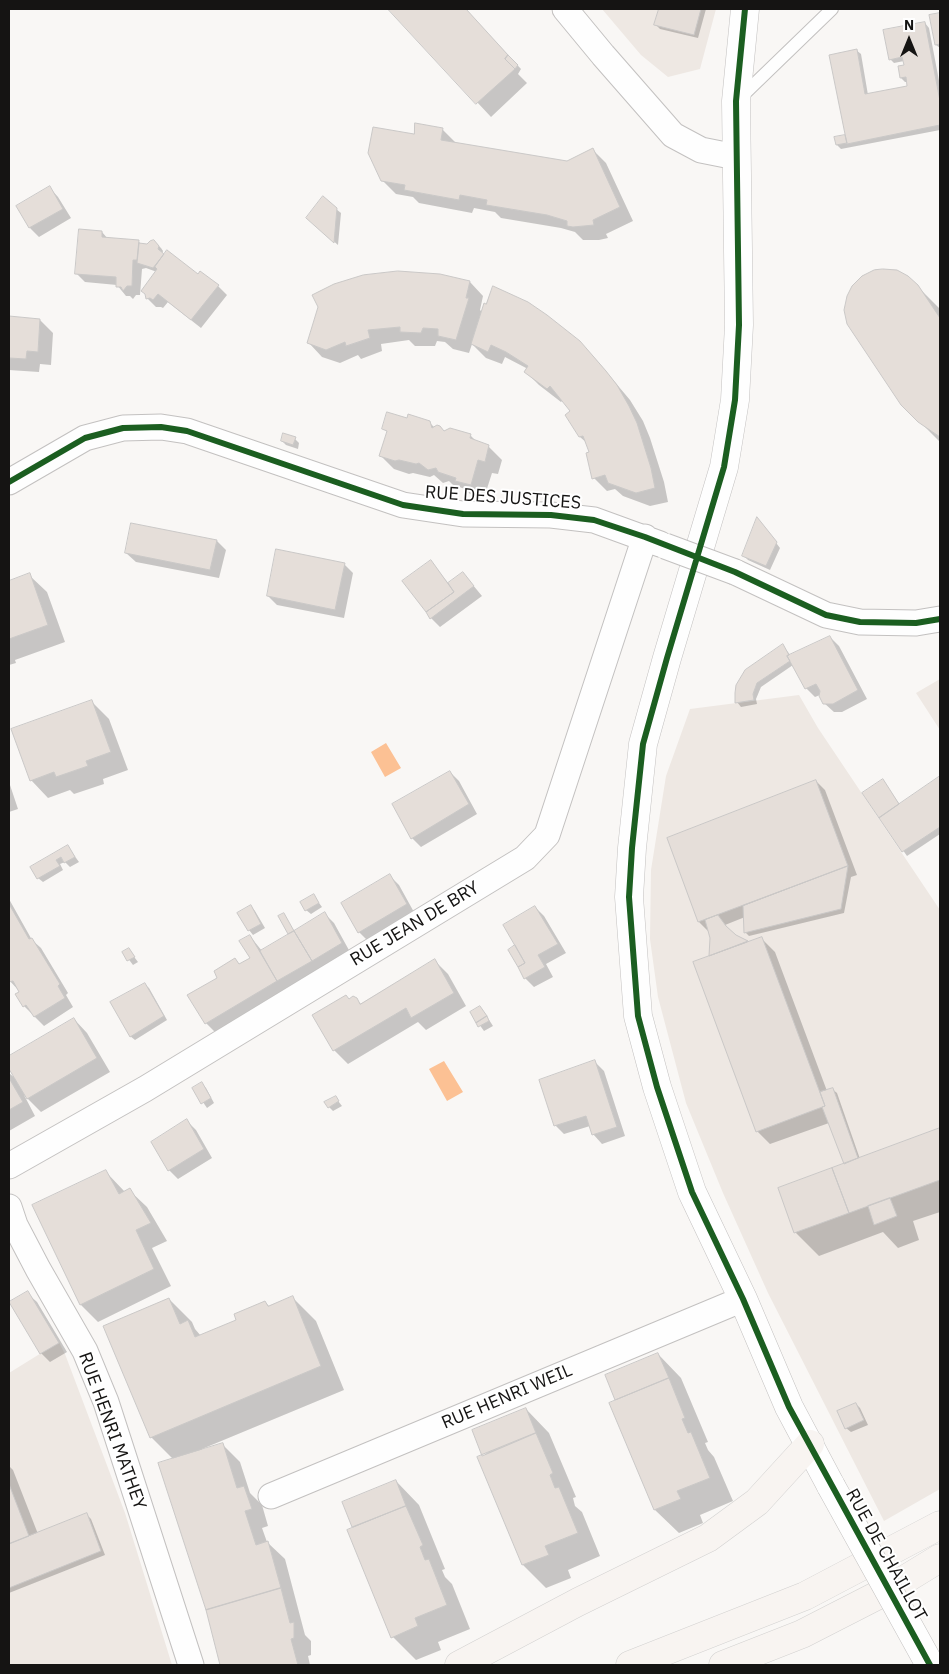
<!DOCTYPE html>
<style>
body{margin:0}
#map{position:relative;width:949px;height:1674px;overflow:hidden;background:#f9f7f5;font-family:"IBM Plex Sans",sans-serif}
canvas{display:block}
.frame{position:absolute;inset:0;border:10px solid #151413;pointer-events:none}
.north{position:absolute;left:884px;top:15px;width:50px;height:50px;-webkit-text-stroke:4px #fff;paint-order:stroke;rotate:0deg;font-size:14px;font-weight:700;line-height:20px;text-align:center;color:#151413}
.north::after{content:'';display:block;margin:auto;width:18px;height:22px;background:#151413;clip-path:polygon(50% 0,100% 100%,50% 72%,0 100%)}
</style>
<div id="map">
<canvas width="949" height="1674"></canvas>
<div class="frame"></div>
<div class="north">N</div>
</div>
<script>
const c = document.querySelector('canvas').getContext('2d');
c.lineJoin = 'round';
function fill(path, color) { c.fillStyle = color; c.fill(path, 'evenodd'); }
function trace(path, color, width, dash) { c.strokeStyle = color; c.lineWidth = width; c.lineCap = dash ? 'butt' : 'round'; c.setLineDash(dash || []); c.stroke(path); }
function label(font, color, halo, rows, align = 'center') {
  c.font = font + ' "IBM Plex Sans",sans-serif'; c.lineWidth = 4; c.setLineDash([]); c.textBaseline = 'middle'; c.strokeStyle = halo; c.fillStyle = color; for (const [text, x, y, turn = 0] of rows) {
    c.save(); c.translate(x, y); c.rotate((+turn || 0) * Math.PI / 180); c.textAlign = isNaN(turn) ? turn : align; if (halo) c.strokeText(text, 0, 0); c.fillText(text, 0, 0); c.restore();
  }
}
fill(new Path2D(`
 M 602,9 L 716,9 L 700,69 L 668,77 L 641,55 Z
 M 940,679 L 940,730 L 916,693 Z
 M 799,695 L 818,728 L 940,910 L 940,1489 L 884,1521 L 768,1293 L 723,1193 L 686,1103 L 658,997 L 650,939 L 651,870 L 666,776 L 690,709 Z
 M 59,1342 L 65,1354 L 125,1513 L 172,1665 L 9,1665 L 9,1373 Z`), '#eee8e3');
fill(new Path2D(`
 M 386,743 L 401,768 L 385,777 L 371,752 Z
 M 444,1061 L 463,1092 L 447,1101 L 429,1069 Z`), '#fcc194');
fill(new Path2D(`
 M 390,9 L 465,9 L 521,69 L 518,74 L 527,83 L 491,117 Z
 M 660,9 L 706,9 L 698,38 L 660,29 L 656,25 Z
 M 940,14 L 940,48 L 936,45 L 931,16 Z
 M 925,23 L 929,28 L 940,86 L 940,130 L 841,149 L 837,145 L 836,138 L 846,136 L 856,50 L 861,54 L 868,95 L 909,87 L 908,82 L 905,82 L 901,78 L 899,67 L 905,66 L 904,61 L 894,63 L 890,59 Z
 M 416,125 L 443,130 L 457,144 L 567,162 L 593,150 L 606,163 L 633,221 L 606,234 L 608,238 L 599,240 L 583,240 L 575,232 L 561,228 L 501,218 L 495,212 L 474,208 L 472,213 L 419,203 L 413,197 L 396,194 L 382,180 L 415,136 Z
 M 49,187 L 58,197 L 71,218 L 39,237 L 30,228 L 18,206 Z
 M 336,209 L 341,213 L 338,245 L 312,222 Z
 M 102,232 L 108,239 L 139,242 L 142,245 L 156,243 L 161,248 L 163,251 L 162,254 L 164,256 L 218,286 L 227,295 L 201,328 L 168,302 L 163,308 L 161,307 L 156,307 L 147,298 L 146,295 L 157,272 L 146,268 L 142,269 L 140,295 L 136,295 L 133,299 L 130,296 L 126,296 L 117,285 L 85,282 L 76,273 Z
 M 470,282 L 483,296 L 480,310 L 482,312 L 593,356 L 630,400 L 643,421 L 650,438 L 664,482 L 668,502 L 650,506 L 623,496 L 615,489 L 607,491 L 594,478 L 591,453 L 588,444 L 580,437 L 572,411 L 563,400 L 561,402 L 539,385 L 526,372 L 528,369 L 505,357 L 502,364 L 486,358 L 472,344 L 469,353 L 453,349 L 445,342 L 437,341 L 435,346 L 415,346 L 409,340 L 381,344 L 382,351 L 361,359 L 358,355 L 340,363 L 322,357 L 309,343 Z
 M 917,286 L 940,309 L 940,442 L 902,404 Z
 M 9,317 L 40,320 L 53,333 L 51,365 L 40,364 L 39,372 L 9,370 Z
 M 407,419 L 429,422 L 435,428 L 445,432 L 450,429 L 471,436 L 477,442 L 488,446 L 502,460 L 498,474 L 492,473 L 484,498 L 470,494 L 465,489 L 453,485 L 449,481 L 443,483 L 434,475 L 430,477 L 413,473 L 409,474 L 394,469 L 381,456 L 388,432 L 384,428 Z
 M 295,439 L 299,443 L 298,449 L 286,445 L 282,441 Z
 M 761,523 L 780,548 L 770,570 L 748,560 L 744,556 Z
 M 217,541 L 226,550 L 219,578 L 136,562 L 126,553 Z
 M 430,561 L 449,584 L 463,573 L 482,596 L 440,627 L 431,618 Z
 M 344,564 L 353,573 L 344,618 L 277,605 L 268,596 Z
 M 29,575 L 47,592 L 65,642 L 15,660 L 16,663 L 9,665 L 9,582 Z
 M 830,637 L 839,646 L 867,699 L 842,712 L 834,712 L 824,703 L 820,695 L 815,697 L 806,688 L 793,665 L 761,687 L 756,699 L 757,704 L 741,707 L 737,702 L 783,646 L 791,656 Z
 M 92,702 L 109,719 L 128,770 L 103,779 L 104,784 L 74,794 L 70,790 L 48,798 L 31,780 Z
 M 450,772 L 459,781 L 477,814 L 421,847 L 412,838 Z
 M 940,778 L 940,834 L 907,856 L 864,794 L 883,781 L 900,805 Z
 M 816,781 L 825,790 L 857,875 L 851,877 L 844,913 L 749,936 L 745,932 L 745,917 L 725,925 L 735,936 L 748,943 L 761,938 L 775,952 L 827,1091 L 832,1089 L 837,1093 L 860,1159 L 940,1130 L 940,1212 L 913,1221 L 919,1240 L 898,1248 L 883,1232 L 819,1256 L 795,1232 L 779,1189 L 845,1165 L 829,1123 L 770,1144 L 757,1131 L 710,955 L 711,937 L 708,931 L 699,922 L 669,839 Z
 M 9,782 L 18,809 L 9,812 Z
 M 68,847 L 79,862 L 70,867 L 65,862 L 60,864 L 63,870 L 43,882 L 38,878 Z
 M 390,876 L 399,885 L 415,914 L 368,941 L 359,932 L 343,903 Z
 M 314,896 L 322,907 L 311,914 L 306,910 Z
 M 9,899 L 32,940 L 41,948 L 68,993 L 66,995 L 73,1007 L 44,1026 L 24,1006 L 20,992 L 9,980 Z
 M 251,906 L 255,911 L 265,928 L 253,935 L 249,930 Z
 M 535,907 L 544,916 L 566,953 L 546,964 L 553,977 L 534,987 L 525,978 Z
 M 325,914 L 334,923 L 350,952 L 215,1032 L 206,1023 L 219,978 L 235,960 L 240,965 L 251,959 L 250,936 L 262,951 L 290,934 L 283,915 L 295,932 Z
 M 129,950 L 138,962 L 133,965 L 124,953 Z
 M 435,961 L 448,974 L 466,1006 L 426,1030 L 418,1022 L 348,1064 L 334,1050 L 314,1015 L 350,1000 L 356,999 L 362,1005 Z
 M 144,984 L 149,988 L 167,1020 L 135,1040 L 130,1036 Z
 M 484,1012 L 493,1026 L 484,1031 L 471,1013 Z
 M 74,1019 L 87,1033 L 110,1072 L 41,1112 L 24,1095 L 35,1116 L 9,1131 L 9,1073 L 16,1079 L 9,1066 L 9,1057 Z
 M 595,1062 L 604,1071 L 625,1136 L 602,1144 L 593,1134 L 590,1126 L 564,1134 L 555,1125 Z
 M 202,1084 L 206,1088 L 214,1103 L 207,1108 L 194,1089 Z
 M 335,1097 L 342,1106 L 333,1111 L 329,1107 Z
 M 187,1121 L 196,1130 L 212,1158 L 178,1179 L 169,1170 Z
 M 106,1172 L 125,1192 L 129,1190 L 147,1207 L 167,1241 L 152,1248 L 171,1286 L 98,1322 L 81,1305 L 34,1206 Z
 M 27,1293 L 37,1302 L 67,1352 L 50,1362 L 41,1353 Z
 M 293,1298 L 316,1321 L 344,1390 L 202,1449 L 203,1451 L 223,1445 L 240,1462 L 250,1493 L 262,1505 L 268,1526 L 262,1528 L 267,1542 L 285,1559 L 305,1635 L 311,1641 L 311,1655 L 308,1656 L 310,1665 L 221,1665 L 207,1609 L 174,1460 L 151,1437 L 169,1299 L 192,1322 L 195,1329 L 201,1336 L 238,1321 L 265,1302 L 270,1307 Z
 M 658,1354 L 681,1378 L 708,1442 L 705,1443 L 708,1450 L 714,1457 L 733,1501 L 700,1515 L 703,1523 L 679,1533 L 655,1510 L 611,1403 L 617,1401 L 606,1375 Z
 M 856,1404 L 860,1408 L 868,1425 L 851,1432 L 846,1428 Z
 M 526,1409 L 549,1433 L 576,1497 L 573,1498 L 575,1506 L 582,1512 L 600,1556 L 568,1570 L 571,1578 L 546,1588 L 523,1565 L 484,1456 Z
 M 9,1466 L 13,1470 L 38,1534 L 87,1515 L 91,1519 L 105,1555 L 9,1593 Z
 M 396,1481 L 419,1505 L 445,1569 L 442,1570 L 445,1577 L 452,1584 L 470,1629 L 438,1642 L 441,1650 L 416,1660 L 393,1637 L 344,1503 Z`), '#0003');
const building = new Path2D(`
 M 388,9 L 466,9 L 508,55 L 505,59 L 515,69 L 476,104 Z
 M 659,9 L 701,9 L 694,35 L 654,25 Z
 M 940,13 L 940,44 L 935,45 L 929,15 Z
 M 925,22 L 940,101 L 940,125 L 847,144 L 829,55 L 857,49 L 865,94 L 907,86 L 906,77 L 900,78 L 898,66 L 904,65 L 902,57 L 889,60 L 883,30 Z
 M 508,55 L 518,65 L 515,69 L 505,59 Z
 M 415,123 L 443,128 L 441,140 L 567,161 L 593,148 L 620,207 L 593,220 L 594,225 L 573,227 L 567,226 L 567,221 L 547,215 L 486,205 L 487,200 L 460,195 L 459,200 L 404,190 L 405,185 L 381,181 L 368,153 L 373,127 L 414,134 Z
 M 845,135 L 847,143 L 836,145 L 834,137 Z
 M 50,186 L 63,209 L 29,228 L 16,206 Z
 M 323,196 L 337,208 L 334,243 L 306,218 Z
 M 79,229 L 102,231 L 102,237 L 139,240 L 137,260 L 133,260 L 132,286 L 127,286 L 123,291 L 121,287 L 116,287 L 116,277 L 75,274 Z
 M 154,240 L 159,246 L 158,249 L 164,254 L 153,268 L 137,263 L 139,243 L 147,244 L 150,241 Z
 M 167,250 L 198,274 L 200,271 L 219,285 L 191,320 L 158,294 L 153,300 L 150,298 L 146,299 L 145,294 L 141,291 L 157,269 L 155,267 Z
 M 883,269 L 897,270 L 908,276 L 918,285 L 940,318 L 940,437 L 918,422 L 901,405 L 847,324 L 844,310 L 847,296 L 852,286 L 862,276 L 874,270 Z
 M 398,271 L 440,274 L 470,281 L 466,298 L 469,298 L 456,340 L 438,336 L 438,329 L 423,328 L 421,333 L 400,332 L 400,327 L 368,330 L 370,338 L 346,346 L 345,342 L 326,350 L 307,343 L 318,307 L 312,295 L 334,284 L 363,275 Z
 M 493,286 L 528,302 L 547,315 L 580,341 L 606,371 L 617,385 L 629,406 L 637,423 L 651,468 L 655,488 L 636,493 L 608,483 L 605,475 L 592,479 L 586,453 L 589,452 L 583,436 L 579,437 L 565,415 L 570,411 L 550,386 L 547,389 L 524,372 L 528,366 L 506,352 L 491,345 L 488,352 L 471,344 L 484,303 L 486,304 Z
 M 9,316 L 40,319 L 38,352 L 27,351 L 26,359 L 9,358 Z
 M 387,412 L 407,418 L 408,414 L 430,421 L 432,428 L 437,425 L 440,426 L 444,431 L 450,428 L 471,434 L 470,438 L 489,445 L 485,462 L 478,460 L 471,485 L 455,481 L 456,478 L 438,472 L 436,468 L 428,470 L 419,463 L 416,464 L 399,460 L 395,461 L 379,456 L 387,431 L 382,429 Z
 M 283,433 L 296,437 L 293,445 L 281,441 Z
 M 757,517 L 777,542 L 766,566 L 742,556 Z
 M 131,523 L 217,540 L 210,570 L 125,553 Z
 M 276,549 L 345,563 L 335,610 L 267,596 Z
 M 431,560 L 454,592 L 426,612 L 402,581 Z
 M 463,572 L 474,586 L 430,619 L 426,612 L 454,592 L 448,583 Z
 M 30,573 L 48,625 L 9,639 L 9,581 Z
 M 830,636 L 858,690 L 833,704 L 823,704 L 819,696 L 820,691 L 816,684 L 805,689 L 787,656 Z
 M 783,644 L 789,655 L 787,656 L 790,661 L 757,683 L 753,694 L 754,700 L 735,703 L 735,693 L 736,685 L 745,670 Z
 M 92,700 L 111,752 L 86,761 L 88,766 L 56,777 L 54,772 L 30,781 L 11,729 Z
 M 450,771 L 469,804 L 411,839 L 392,804 Z
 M 940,776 L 940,827 L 902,852 L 879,818 Z
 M 883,779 L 899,804 L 879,818 L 862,793 Z
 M 816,780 L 848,866 L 698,922 L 667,838 Z
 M 68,845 L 75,857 L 64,863 L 61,857 L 56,860 L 60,866 L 37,879 L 30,867 Z
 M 848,866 L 841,909 L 744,933 L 743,906 Z
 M 390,874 L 407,904 L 358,933 L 341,903 Z
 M 314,894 L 319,903 L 305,911 L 300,902 Z
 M 9,904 L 29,939 L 32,938 L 60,984 L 58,986 L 65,998 L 34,1017 L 26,1005 L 23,1007 L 15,994 L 19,992 L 13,981 L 9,982 Z
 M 251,905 L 261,924 L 248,931 L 237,913 Z
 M 535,906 L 558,944 L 538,955 L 545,967 L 524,979 L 518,967 L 525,963 L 503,925 Z
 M 325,912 L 342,943 L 312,961 L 294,931 Z
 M 284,913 L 294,931 L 288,934 L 278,916 Z
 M 718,915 L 726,926 L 736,935 L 748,941 L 709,956 L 710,938 L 705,920 Z
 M 294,931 L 312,961 L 277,981 L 260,951 Z
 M 250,935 L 277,981 L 205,1024 L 187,995 L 217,978 L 214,971 L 235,958 L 239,964 L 250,958 L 239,941 Z
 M 762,937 L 825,1106 L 756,1132 L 693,962 Z
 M 515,945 L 525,963 L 518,967 L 508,950 Z
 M 129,948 L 135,957 L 127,961 L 122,952 Z
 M 435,959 L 454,993 L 411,1018 L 406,1008 L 333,1051 L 312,1015 L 346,995 L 349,999 L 353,996 L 357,998 L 360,1004 Z
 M 145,983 L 164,1016 L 130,1037 L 110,1002 Z
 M 480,1006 L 487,1016 L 476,1023 L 470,1012 Z
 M 487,1016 L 489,1021 L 478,1027 L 476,1023 Z
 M 74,1018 L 97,1058 L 27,1099 L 9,1069 L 9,1056 Z
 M 595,1060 L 617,1127 L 592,1135 L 586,1116 L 554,1126 L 539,1080 Z
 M 9,1078 L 23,1102 L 9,1110 Z
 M 202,1082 L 211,1098 L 201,1104 L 192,1088 Z
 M 833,1088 L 858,1158 L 844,1164 L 822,1107 L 825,1106 L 820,1092 Z
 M 336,1096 L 339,1101 L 328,1108 L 324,1102 Z
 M 187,1119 L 204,1149 L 168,1171 L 151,1142 Z
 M 940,1128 L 940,1180 L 849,1213 L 832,1168 Z
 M 832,1168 L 849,1213 L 794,1233 L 778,1188 Z
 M 106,1170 L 119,1194 L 130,1188 L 151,1223 L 136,1230 L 154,1269 L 80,1305 L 32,1205 Z
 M 890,1198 L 897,1216 L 874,1225 L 868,1206 Z
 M 28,1291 L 59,1343 L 40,1354 L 9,1302 Z
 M 293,1296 L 321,1366 L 150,1438 L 103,1326 L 169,1298 L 180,1324 L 188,1320 L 195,1337 L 236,1320 L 234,1314 L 265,1301 L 268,1306 Z
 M 658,1353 L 669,1378 L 615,1400 L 605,1375 Z
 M 669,1378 L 685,1418 L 682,1419 L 688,1433 L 691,1432 L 710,1478 L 677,1491 L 681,1499 L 654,1510 L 609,1403 Z
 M 856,1403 L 864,1420 L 845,1429 L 837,1411 Z
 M 526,1408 L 536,1433 L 482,1456 L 472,1430 Z
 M 536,1433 L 553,1473 L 550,1475 L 555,1488 L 559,1487 L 578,1533 L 545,1546 L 549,1555 L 522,1565 L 477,1457 Z
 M 223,1443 L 237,1488 L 244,1486 L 252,1509 L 245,1511 L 256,1545 L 268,1541 L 281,1588 L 206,1610 L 158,1463 Z
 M 396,1480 L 406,1506 L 352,1527 L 342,1502 Z
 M 9,1484 L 29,1536 L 9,1544 Z
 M 406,1506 L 423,1545 L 420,1547 L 425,1560 L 429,1559 L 447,1605 L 415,1618 L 418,1626 L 391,1638 L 347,1530 Z
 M 87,1513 L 101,1551 L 9,1588 L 9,1544 Z
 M 281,1588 L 290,1623 L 294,1622 L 294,1638 L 291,1639 L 298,1665 L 220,1665 L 206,1610 Z`);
fill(building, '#e5ded9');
trace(building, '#cac8c7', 1);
const service = new Path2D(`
 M 740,98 L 832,9`);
const minor = new Path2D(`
 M 565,9 L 603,55 L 673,135 L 701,150 L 736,157
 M 9,482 L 85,438 L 123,428 L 161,427 L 187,431 L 403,505 L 463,514 L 551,515 L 594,520 L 660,544
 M 735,572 L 826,615 L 860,622 L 916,623 L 940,619
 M 9,1166 L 145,1089 L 525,858 L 547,835 L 645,537
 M 9,1207 L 15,1225 L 38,1269 L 85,1351 L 106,1402 L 191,1665
 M 271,1496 L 743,1299`);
const tertiary = new Path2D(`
 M 745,9 L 736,101 L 739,325 L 735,400 L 724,467 L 667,658 L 643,744 L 632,848 L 629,897 L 638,1016 L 657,1087 L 692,1192 L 743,1299 L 789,1407 L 831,1486`);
const primary = new Path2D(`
 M 459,1665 L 578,1602 L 708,1538 L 757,1502 L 810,1444
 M 630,1665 L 805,1596 L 940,1525
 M 723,1665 L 802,1634 L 886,1591 L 940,1558`);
trace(service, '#c3c1c0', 14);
trace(minor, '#c3c1c0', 27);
trace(tertiary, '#c3c1c0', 29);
trace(primary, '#d2d1d0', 29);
trace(service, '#fefefe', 12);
trace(minor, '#fefefe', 25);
trace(tertiary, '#fefefe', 28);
trace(primary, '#f8f4f1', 28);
const minorBridge = new Path2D(`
 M 665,546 L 735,572`);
const tertiaryBridge = new Path2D(`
 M 831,1486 L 930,1665`);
trace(minorBridge, '#c3c1c0', 27, []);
trace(tertiaryBridge, '#c3c1c0', 29, []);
trace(minorBridge, '#fefefe', 25);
trace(tertiaryBridge, '#fefefe', 28);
trace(new Path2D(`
 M 745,9 L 736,101 L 739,325 L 735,400 L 724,467 L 667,658 L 643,744 L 632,848 L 629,897 L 638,1016 L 657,1087 L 692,1192 L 743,1299 L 789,1407 L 930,1665
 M 9,482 L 85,438 L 123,428 L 161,427 L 187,431 L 403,505 L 463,514 L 551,515 L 594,520 L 645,537 L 735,572 L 826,615 L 860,622 L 916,623 L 940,619`), '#1b5e20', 6);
label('18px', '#151413', '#fff', [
 ["RUE DES JUSTICES",503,498,4],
 ["RUE JEAN DE BRY",415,924,-31],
 ["RUE HENRI WEIL",507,1397,-23],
 ["RUE HENRI MATHEY",112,1431,70],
 ["RUE DE CHAILLOT",886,1555,61]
]);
</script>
